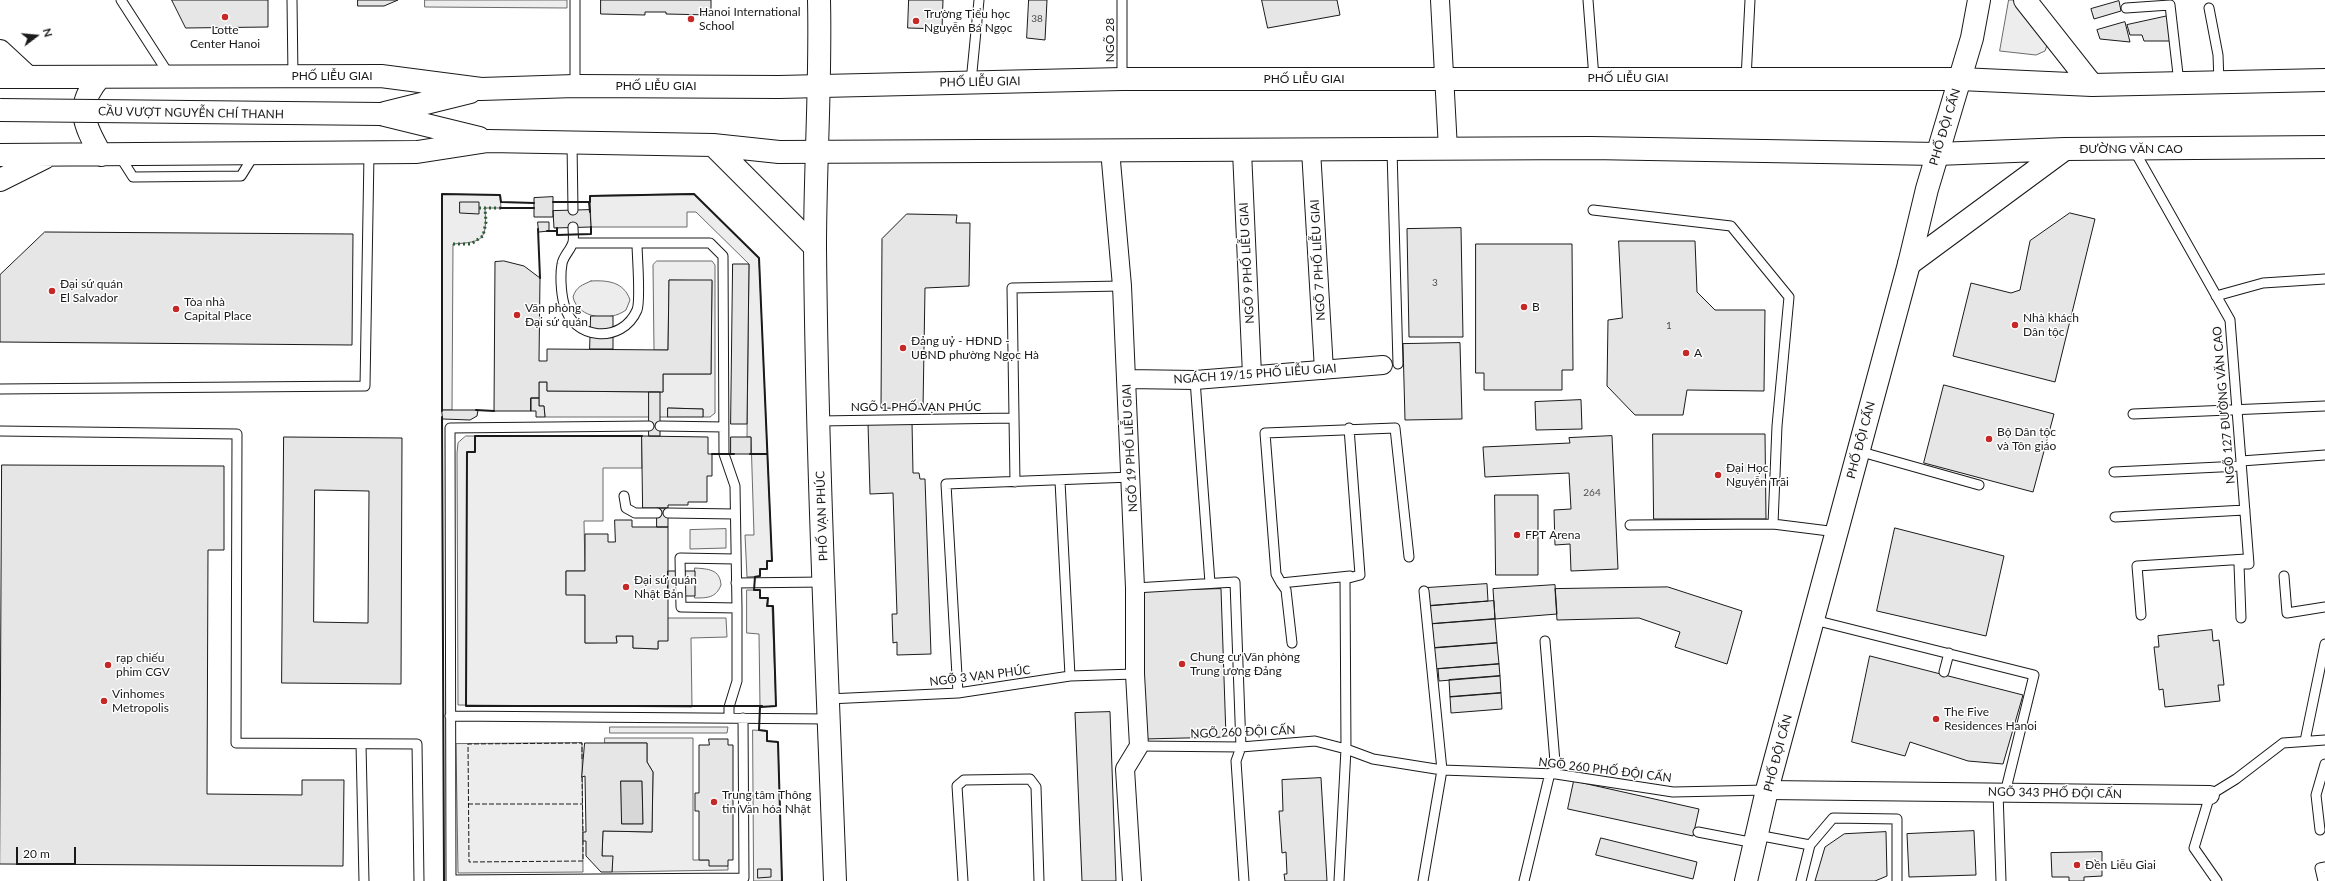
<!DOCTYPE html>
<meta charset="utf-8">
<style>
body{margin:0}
#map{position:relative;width:2325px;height:881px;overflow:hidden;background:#fff;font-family:Lato,sans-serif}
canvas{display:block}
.north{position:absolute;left:16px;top:16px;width:40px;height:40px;-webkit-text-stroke:3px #fff;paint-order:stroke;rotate:74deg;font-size:11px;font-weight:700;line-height:16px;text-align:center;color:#1a1a1a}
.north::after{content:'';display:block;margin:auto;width:14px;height:18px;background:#1a1a1a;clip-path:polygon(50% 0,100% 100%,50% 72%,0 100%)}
.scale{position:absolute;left:16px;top:847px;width:60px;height:18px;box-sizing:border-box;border:2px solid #1a1a1a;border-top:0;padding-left:5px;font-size:12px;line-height:14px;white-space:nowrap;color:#1a1a1a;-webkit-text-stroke:3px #fff;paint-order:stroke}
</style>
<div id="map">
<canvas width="2325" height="881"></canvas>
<div class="north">N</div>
<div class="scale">20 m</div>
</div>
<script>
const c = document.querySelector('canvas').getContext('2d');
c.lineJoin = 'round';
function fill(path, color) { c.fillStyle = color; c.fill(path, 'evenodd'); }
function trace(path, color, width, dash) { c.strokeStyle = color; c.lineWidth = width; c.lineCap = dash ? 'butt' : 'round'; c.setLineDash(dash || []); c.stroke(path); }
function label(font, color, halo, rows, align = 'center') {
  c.font = font + ' Lato,sans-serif'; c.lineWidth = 3; c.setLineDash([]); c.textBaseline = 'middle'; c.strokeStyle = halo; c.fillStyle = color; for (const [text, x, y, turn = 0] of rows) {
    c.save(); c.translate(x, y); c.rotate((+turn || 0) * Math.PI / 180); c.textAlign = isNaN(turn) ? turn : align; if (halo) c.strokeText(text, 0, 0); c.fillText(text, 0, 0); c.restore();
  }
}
const green = new Path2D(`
 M 425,0 L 567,0 L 567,8 L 425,7 Z
 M 2009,0 L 2013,0 L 2047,45 L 2045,51 L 2036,55 L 2000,51 Z
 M 442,194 L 500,195 L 501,208 L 485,208 C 487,240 484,242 453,244 L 452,410 L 442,410 Z
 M 694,194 L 759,258 L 772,561 L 767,561 L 767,569 L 760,569 L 760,576 L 747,577 L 745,535 L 754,535 L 751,437 L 747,437 L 749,264 L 696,212 L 687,212 L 687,227 L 591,227 L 590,196 Z
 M 657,261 L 712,261 L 715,265 L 715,413 L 710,417 L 703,417 L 703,409 L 668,408 L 668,417 L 545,417 L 544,406 L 539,406 L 539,382 L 547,382 L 547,391 L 663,392 L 663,374 L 711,374 L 712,281 L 669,280 L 668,350 L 654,350 L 653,265 Z
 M 591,281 C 608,280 624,282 630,300 L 626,310 C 610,322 578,319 573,297 C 576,287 582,285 591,281 Z
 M 466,436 L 642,436 L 642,468 L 603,468 L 603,521 L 584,521 L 585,571 L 566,571 L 566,594 L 585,595 L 585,643 L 617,642 L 616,636 L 633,636 L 633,648 L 658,649 L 658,641 L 668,618 L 726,618 L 727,637 L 691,638 L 692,707 L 458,705 L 457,453 L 458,443 Z
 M 726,529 L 726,548 L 690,549 L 690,530 Z
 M 695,568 C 708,569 720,569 721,585 C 716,598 707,598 695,598 Z
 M 747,590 L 760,590 L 760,598 L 768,598 L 768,606 L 772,606 L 776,706 L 760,707 L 759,634 L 747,633 Z
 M 610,727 L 728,727 L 727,733 L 610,733 Z
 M 753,730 L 767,731 L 767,741 L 778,742 L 782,881 L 754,881 Z
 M 605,738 L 693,738 L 693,860 L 709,860 L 728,866 L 728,870 L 612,872 L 612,857 L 602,856 L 603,831 L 652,832 L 653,772 L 647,762 L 647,743 L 605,743 Z
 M 582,743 L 583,872 L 458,873 L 456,744 Z`);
fill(green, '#ededed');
trace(green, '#6a6a6a', 1);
const water = new Path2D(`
 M 621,781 L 642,781 L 643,824 L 622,824 Z`);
fill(water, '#d7d7d7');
trace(water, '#6a6a6a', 1);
const building = new Path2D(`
 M 172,0 L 268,0 L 268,27 L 186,28 Z
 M 358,0 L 398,0 L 384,6 L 358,6 Z
 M 601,0 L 711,0 L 711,15 L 666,14 L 666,12 L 645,12 L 645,15 L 601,14 Z
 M 909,0 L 943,0 L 942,29 L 908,28 Z
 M 1029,0 L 1047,0 L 1045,40 L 1027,38 Z
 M 1262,0 L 1337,0 L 1340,15 L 1268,28 Z
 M 2119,1 L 2121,11 L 2094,19 L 2091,9 Z
 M 2168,16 L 2174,41 L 2144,41 L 2142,35 L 2130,35 L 2127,25 Z
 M 2125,22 L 2130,42 L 2100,39 L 2097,30 Z
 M 553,197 L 553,217 L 534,217 L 534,198 Z
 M 460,202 L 479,202 L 479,214 L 460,213 Z
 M 590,210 L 591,227 L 554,228 L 553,211 Z
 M 2070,213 L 2095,219 L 2055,382 L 1953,356 L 1971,283 L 2011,293 L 2020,290 L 2030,241 Z
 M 907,214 L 957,215 L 956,223 L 970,223 L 969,286 L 925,288 L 923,409 L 881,408 L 882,239 Z
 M 538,222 L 549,222 L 549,231 L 539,232 Z
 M 1461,228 L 1463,337 L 1409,337 L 1407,229 Z
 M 45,232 L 353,234 L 352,345 L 0,342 L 0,275 Z
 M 1619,241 L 1695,241 L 1697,292 L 1715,310 L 1765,310 L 1764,391 L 1687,390 L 1683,415 L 1635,415 L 1607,386 L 1608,320 L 1622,318 Z
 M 1476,244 L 1572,244 L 1573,370 L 1562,370 L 1562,390 L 1484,390 L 1484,373 L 1476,373 Z
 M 504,261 L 524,266 L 540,278 L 539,361 L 547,361 L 547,349 L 668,350 L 669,280 L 712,280 L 711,374 L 663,374 L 663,392 L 547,391 L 547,382 L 539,382 L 539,398 L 531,398 L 531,411 L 494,411 L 495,262 Z
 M 733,264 L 749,264 L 747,424 L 731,424 Z
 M 591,316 L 613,316 L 613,349 L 590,349 Z
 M 1460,343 L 1462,419 L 1405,420 L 1403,344 Z
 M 1944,385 L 2054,414 L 2033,492 L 1924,463 Z
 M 649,392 L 660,392 L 660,436 L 649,436 Z
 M 531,398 L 539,398 L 539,406 L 544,406 L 545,417 L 536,417 L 536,411 L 531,411 Z
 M 1581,400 L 1582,429 L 1536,430 L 1535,402 Z
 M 668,408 L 703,409 L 703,417 L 668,417 Z
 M 442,410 L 478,410 L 477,416 L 470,420 L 443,419 Z
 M 912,422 L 913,473 L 919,473 L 920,479 L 925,479 L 931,654 L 897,655 L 897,642 L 893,643 L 892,614 L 897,614 L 893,493 L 870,494 L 868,423 Z
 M 1653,434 L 1765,434 L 1766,519 L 1654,519 Z
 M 642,436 L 708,437 L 708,454 L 712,454 L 712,476 L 707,476 L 707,502 L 688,502 L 688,505 L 668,505 L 668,508 L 643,508 Z
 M 1612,436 L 1618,569 L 1571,571 L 1570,544 L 1555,545 L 1554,510 L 1571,509 L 1569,473 L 1485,477 L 1483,447 L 1570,443 L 1569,438 Z
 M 284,437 L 402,438 L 401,684 L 282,683 ZM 315,490 L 369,491 L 368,623 L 314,622 Z
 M 731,437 L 751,437 L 751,454 L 731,454 Z
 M 2,465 L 224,466 L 224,550 L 208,550 L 207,794 L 302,795 L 302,780 L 344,780 L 343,866 L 0,864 Z
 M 1495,495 L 1538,495 L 1538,575 L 1496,575 Z
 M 657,508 L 668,508 L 668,527 L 657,527 Z
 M 615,520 L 632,520 L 632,527 L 668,527 L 668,641 L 658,641 L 658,649 L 633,648 L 633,636 L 616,636 L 617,643 L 585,643 L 585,595 L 566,595 L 566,571 L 585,571 L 585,534 L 608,534 L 608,542 L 615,542 Z
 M 1895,528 L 2004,556 L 1986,636 L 1877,611 Z
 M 668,571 L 695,571 L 695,596 L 668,596 Z
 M 1487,584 L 1488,601 L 1428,606 L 1426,588 Z
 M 1555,585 L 1557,614 L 1495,619 L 1493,589 Z
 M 1668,587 L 1742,611 L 1727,664 L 1675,647 L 1680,632 L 1639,618 L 1557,620 L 1555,589 Z
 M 1221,589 L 1226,737 L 1144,739 L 1139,591 Z
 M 1494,601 L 1495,619 L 1429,624 L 1428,606 Z
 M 1495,619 L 1497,643 L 1434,648 L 1432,624 Z
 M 2212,630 L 2213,641 L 2219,640 L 2224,685 L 2218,685 L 2220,701 L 2165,707 L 2163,689 L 2159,690 L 2154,647 L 2159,647 L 2158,636 Z
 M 1497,643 L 1499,664 L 1435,669 L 1434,648 Z
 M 1870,656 L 2023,695 L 2003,764 L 1968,761 L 1910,742 L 1905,756 L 1852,742 Z
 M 1499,664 L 1500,676 L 1439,681 L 1438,669 Z
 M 1500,676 L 1501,693 L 1450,697 L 1449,680 Z
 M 1501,693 L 1502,709 L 1451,713 L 1450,697 Z
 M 1110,712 L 1116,881 L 1082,881 L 1075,713 Z
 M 709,739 L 728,739 L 728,745 L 733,745 L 733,860 L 728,860 L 728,866 L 709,866 L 709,860 L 699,860 L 699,811 L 695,811 L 695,793 L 699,793 L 699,745 L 709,745 Z
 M 585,743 L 647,743 L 647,762 L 653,772 L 652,832 L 603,831 L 602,856 L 613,856 L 612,872 L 601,872 L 586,856 L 586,841 L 583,841 L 583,832 L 586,832 L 585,776 L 582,777 ZM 621,781 L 642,781 L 643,824 L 622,824 Z
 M 1321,778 L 1327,881 L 1285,881 L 1284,874 L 1287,874 L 1286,852 L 1282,853 L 1279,811 L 1283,811 L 1282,780 Z
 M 1574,781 L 1699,809 L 1693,836 L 1568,809 Z
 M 1974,831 L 1976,875 L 1909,877 L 1907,834 Z
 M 1886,832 L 1887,876 L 1875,881 L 1815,881 L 1825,847 L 1844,834 Z
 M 1601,838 L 1697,862 L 1693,879 L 1596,855 Z
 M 2102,852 L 2102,876 L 2084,877 L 2084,881 L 2069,881 L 2069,877 L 2052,877 L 2051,853 Z
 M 758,869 L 771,869 L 771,877 L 758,878 Z`);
fill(building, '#e6e6e6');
trace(building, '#1a1a1a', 1);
const lane = new Path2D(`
 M 121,0 L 170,76
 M 292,0 L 293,76
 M 1588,0 L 1594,78
 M 2126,8 L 2170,5 L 2179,83
 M 2209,8 L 2218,55 L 2219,82
 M 1122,79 L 1122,0
 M 1746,79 L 1750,0
 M 971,82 L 979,0
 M 575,86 L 575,0
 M 572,143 L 573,210
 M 1392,150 L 1398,364
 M 2134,150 L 2230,320 L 2249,564 L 2239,564 L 2241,618
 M 119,155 L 133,177 L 241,176 L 254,155
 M 1593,210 L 1731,226 L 1789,297 L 1777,426 L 1773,524
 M 573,227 C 573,232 574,238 573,242 C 571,250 563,256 562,264 C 560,275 561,293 564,304 C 572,340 622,345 637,310 C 641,300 637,257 637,243
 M 573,243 L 710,243 L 723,256 L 724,454 L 735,486 L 737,608 L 737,681 L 729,707 L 729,718
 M 2216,296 L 2263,283 L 2325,279
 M 1195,380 L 1210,583
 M 0,389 L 365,386 L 369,154
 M 2133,414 L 2325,406
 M 819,421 L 1013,418
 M 649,426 L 450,428 L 451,880 L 744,878 L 743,718
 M 660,426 L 724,427
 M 1349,428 L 1360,575
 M 0,431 L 237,434 L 236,743 L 417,744 L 419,881
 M 1858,451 L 1979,485
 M 2241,461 L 2325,455
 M 2114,472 L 2241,466
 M 1060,481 L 1070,676
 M 1015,482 L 1012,288 L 1122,286
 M 624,496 L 626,508 L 635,513 L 657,513
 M 668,513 L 735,514
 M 2115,517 L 2245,510
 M 1630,525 L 1773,524 L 1837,532
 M 735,559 L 680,558 L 681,607 L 737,608
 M 2284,576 L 2287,613 L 2325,607
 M 736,583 L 824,582
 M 1281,583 L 1276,574 L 1265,433 L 1395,428 L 1409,557
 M 1135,588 L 1235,582 L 1241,747 L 1236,761 L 1244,881
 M 2141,615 L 2137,566 L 2246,559
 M 1814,620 L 2034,675 L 2005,793
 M 1545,641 L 1556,774
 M 1292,643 L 1286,590 L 1281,583 L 1350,576
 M 1944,672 L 1949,653
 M 958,693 L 946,484 L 1132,477
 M 828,699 L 958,693 L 1070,676 L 1135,674
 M 450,716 L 829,719
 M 2305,741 L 2325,644
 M 361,744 L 364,881
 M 1139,746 L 1241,747 L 1315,741 L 1346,749 L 1373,759 L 1442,770 L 1556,774 L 1673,792 L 1767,790
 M 1998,792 L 2001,881
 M 2320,830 L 2316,795 L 2325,764
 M 1698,832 L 1755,843
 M 1757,835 L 1810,845 L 1833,818 L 1897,819 L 1897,881
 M 963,881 L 957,786 L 964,780 L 1030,779 L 1036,787 L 1039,881
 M 1339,881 L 1346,749 L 1345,579 L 1360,575
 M 1423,881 L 1442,770 L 1424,591
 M 1524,881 L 1550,773
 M 1801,881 L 1810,845
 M 2217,881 L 2194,848 L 2210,795 L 2236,779 L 2283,743 L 2325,740
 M 2323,881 L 2320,868 L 2325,867`);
const street = new Path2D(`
 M 1440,0 L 1448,149
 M 1110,150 L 1122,286 L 1135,588 L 1135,674 L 1139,746 L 1125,769 L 1132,881
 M 1311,150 L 1324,370
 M 1242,151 L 1252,375
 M 1127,379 L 1195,380 L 1383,365
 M 1767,790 L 2210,795`);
const secondary = new Path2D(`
 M 819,0 C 821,83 815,165 815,248 C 817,459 827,670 835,881
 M 1746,881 L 1767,790 L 1909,264 L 1927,189 L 1972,38 L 1979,0`);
const primary = new Path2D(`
 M 2025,0 L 2092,85
 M 0,51 L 28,77
 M 0,77 L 381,76 L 481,89 L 575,86 L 779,87 L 1122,79 L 1960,79 L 2092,85 L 2325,80
 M 100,77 C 74,106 84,124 101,155
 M 385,113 L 470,92
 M 381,114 L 479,138
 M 713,145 L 815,247
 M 0,155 L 417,152 L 488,141 L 713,145 L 779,152 L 1591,148 L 1937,154 L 2065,149 L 2325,147
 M 0,180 L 44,158
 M 1909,264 L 2065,149`);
trace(lane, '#1a1a1a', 11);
trace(street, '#1a1a1a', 20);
trace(secondary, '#1a1a1a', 24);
trace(primary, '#1a1a1a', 24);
trace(lane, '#fff', 9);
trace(street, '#fff', 18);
trace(secondary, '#fff', 22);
trace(primary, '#fff', 22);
const primaryBridge = new Path2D(`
 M 0,110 L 381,114`);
trace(primaryBridge, '#1a1a1a', 24, []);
trace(primaryBridge, '#fff', 22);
trace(new Path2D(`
 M 479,208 L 501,208
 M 453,244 L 471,244 L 483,236 L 486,222 L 485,208`), '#2b5a34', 3, [2, 3]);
trace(new Path2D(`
 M 582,759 L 582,743 L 468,744 L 469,862 L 583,861 L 583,841
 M 582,777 L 583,832
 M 468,804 L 582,804`), '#1a1a1a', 1, [5, 2]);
trace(new Path2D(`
 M 553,202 L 590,202 L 590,196 L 694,194 L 759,258 L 772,561 L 767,561 L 767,569 L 760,569 L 760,576 L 755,577 L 754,590 L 760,590 L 760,598 L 768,598 L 767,606 L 773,606 L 776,706 L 760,707 L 759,730 L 767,731 L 767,741 L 778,742 L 782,881
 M 589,202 L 590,212
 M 501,208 L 534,208
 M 557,228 L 557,235 L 591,234 L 591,227
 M 538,229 L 540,278
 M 547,231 L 557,231
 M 476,410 L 494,411
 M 442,411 L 442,194 L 500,195 L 501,202 L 534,203
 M 442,417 L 444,881
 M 642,436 L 475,436 L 475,452 L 467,452 L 466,706 L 762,706
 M 712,454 L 734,454
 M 750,454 L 767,454`), '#1a1a1a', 2);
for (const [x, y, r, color] of [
 [225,17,4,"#c62828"],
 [691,19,4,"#c62828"],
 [916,21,4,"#c62828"],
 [52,291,4,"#c62828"],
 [1524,307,4,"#c62828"],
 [176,309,4,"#c62828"],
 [517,315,4,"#c62828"],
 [2015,325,4,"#c62828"],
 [903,348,4,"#c62828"],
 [1686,353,4,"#c62828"],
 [1989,439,4,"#c62828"],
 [1718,475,4,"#c62828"],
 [1517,535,4,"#c62828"],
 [626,587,4,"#c62828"],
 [1182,664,4,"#c62828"],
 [108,665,4,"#c62828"],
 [104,701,4,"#c62828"],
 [1936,719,4,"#c62828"],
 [714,802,4,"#c62828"],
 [2077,865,4,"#c62828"]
]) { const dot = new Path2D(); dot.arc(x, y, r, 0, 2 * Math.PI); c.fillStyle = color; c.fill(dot); trace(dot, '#fff', 1.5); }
label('10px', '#4d4d4d', null, [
 ["38",1037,19],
 ["3",1435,283],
 ["1",1669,326],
 ["264",1592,493]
]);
label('12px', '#1a1a1a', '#fff', [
 ["Hanoi International",699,12],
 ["School",699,26],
 ["Trường Tiểu học",924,14],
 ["Nguyễn Bá Ngọc",924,28],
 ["Lotte",225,30,"center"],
 ["Center Hanoi",225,44,"center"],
 ["Đại sứ quán",60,284],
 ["El Salvador",60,298],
 ["Tòa nhà",184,302],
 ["Capital Place",184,316],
 ["B",1532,307],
 ["Văn phòng",525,308],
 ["Đại sứ quán",525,322],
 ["Nhà khách",2023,318],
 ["Dân tộc",2023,332],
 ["Đảng uỷ - HĐND -",911,341],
 ["UBND phường Ngọc Hà",911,355],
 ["A",1694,353],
 ["Bộ Dân tộc",1997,432],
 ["và Tôn giáo",1997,446],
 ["Đại Học",1726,468],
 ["Nguyễn Trãi",1726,482],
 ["FPT Arena",1525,535],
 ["Đại sứ quán",634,580],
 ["Nhật Bản",634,594],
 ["Chung cư Văn phòng",1190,657],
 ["Trung ương Đảng",1190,671],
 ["rạp chiếu",116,658],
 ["phim CGV",116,672],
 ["Vinhomes",112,694],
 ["Metropolis",112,708],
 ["The Five",1944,712],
 ["Residences Hanoi",1944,726],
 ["Trung tâm Thông",722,795],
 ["tin Văn hóa Nhật",722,809],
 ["Đền Liễu Giai",2085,865]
], 'left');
label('12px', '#1a1a1a', '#fff', [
 ["NGÕ 28",1110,40,-90],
 ["PHỐ LIỄU GIAI",332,76],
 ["PHỐ LIỄU GIAI",1628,78],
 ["PHỐ LIỄU GIAI",1304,79],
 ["PHỐ LIỄU GIAI",980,82,-1],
 ["PHỐ LIỄU GIAI",656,86],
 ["CẦU VƯỢT NGUYỄN CHÍ THANH",191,113,1],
 ["PHỐ ĐỘI CẤN",1945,127,-73],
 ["ĐƯỜNG VĂN CAO",2131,149],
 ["NGÕ 7 PHỐ LIỄU GIAI",1318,260,-93],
 ["NGÕ 9 PHỐ LIỄU GIAI",1247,263,-93],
 ["NGÁCH 19/15 PHỐ LIỄU GIAI",1255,374,-4],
 ["NGÕ 127 ĐƯỜNG VĂN CAO",2224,405,-95],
 ["NGÕ 1 PHỐ VẠN PHÚC",916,407],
 ["PHỐ ĐỘI CẤN",1861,440,-75],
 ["NGÕ 19 PHỐ LIỄU GIAI",1130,448,-93],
 ["PHỐ VẠN PHÚC",822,516,-92],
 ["NGÕ 3 VẠN PHÚC",980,676,-7],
 ["NGÕ 260 ĐỘI CẤN",1243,732,-2],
 ["PHỐ ĐỘI CẤN",1778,753,-75],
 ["NGÕ 260 PHỐ ĐỘI CẤN",1605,770,7],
 ["NGÕ 343 PHỐ ĐỘI CẤN",2055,793,1]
]);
</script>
